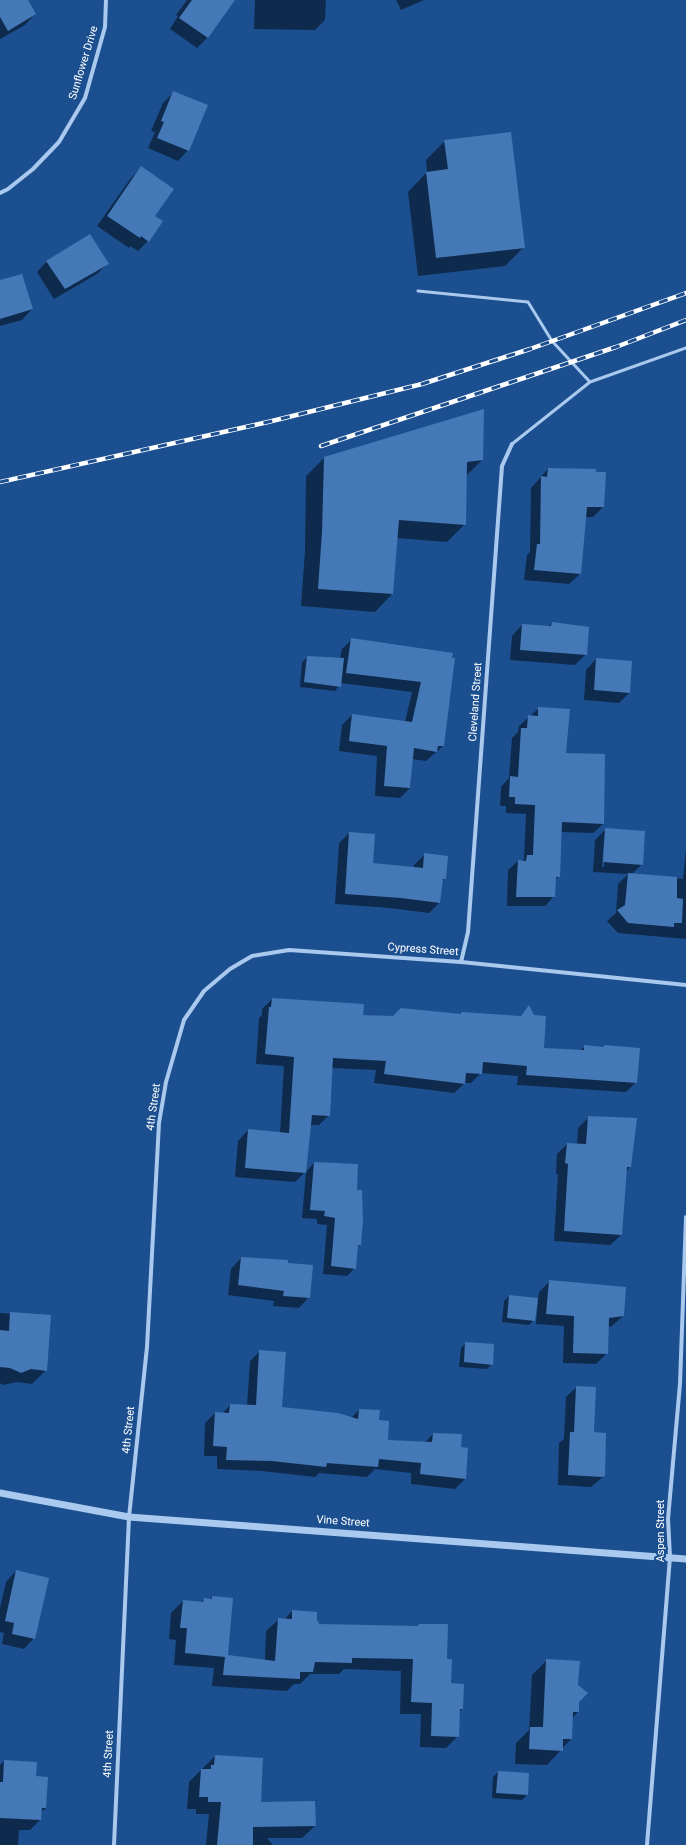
<!DOCTYPE html>
<style>
body{margin:0}
canvas{display:block;background:#1b4f8f}
</style>
<canvas width="686" height="1845"></canvas>
<script>
const c = document.querySelector('canvas').getContext('2d');
c.lineJoin = 'round';
function fill(path, color) { c.fillStyle = color; c.fill(path, 'evenodd'); }
function trace(path, color, width, dash) { c.strokeStyle = color; c.lineWidth = width; c.lineCap = dash ? 'butt' : 'round'; c.setLineDash(dash || []); c.stroke(path); }
function label(font, color, halo, rows, align = 'center') {
  c.font = font + ' Roboto,sans-serif'; c.lineWidth = 4; c.setLineDash([]); c.textBaseline = 'middle'; c.strokeStyle = halo; c.fillStyle = color; for (const [text, x, y, turn = 0] of rows) {
    c.save(); c.translate(x, y); c.rotate((+turn || 0) * Math.PI / 180); c.textAlign = isNaN(turn) ? turn : align; if (halo) c.strokeText(text, 0, 0); c.fillText(text, 0, 0); c.restore();
  }
}
fill(new Path2D(`
 M 0,0 L 27,0 L 35,14 L 25,25 L 0,39 Z
 M 187,0 L 234,0 L 207,38 L 197,48 L 170,29 L 178,16 L 176,15 Z
 M 255,0 L 326,0 L 325,20 L 315,30 L 254,29 Z
 M 396,0 L 424,0 L 401,10 Z
 M 174,92 L 188,150 L 178,161 L 148,148 L 155,132 L 151,131 L 163,103 Z
 M 445,141 L 524,247 L 505,266 L 418,276 L 408,192 L 427,172 L 426,160 Z
 M 141,168 L 154,216 L 148,241 L 138,251 L 130,246 L 129,248 L 97,226 L 131,178 Z
 M 47,261 L 107,264 L 97,274 L 54,299 L 37,272 Z
 M 0,281 L 32,309 L 22,320 L 0,326 Z
 M 324,458 L 482,460 L 466,476 L 465,524 L 447,542 L 397,538 L 392,594 L 375,612 L 301,606 L 305,551 L 306,476 Z
 M 548,469 L 603,507 L 593,517 L 585,517 L 580,574 L 569,584 L 524,580 L 527,555 L 530,552 L 531,488 Z
 M 552,623 L 586,654 L 575,665 L 510,660 L 512,636 L 522,625 L 548,627 Z
 M 352,639 L 452,654 L 443,746 L 426,761 L 412,759 L 410,788 L 400,798 L 375,796 L 377,756 L 339,751 L 342,725 L 352,715 L 405,722 L 412,692 L 341,683 L 335,691 L 300,687 L 302,662 L 308,657 L 340,659 L 342,649 Z
 M 596,659 L 629,693 L 619,703 L 584,700 L 586,670 Z
 M 539,708 L 565,754 L 604,755 L 603,824 L 593,833 L 561,832 L 559,876 L 555,880 L 554,896 L 545,906 L 507,906 L 508,870 L 518,861 L 522,861 L 524,859 L 526,814 L 506,813 L 506,806 L 500,806 L 501,787 L 509,778 L 512,738 L 518,732 L 519,726 Z
 M 606,829 L 642,864 L 632,874 L 683,879 L 686,849 L 686,939 L 618,933 L 607,921 L 616,913 L 618,884 L 628,874 L 593,872 L 595,840 ZM 604,839 L 606,839 L 604,867 L 602,867 Z
 M 349,833 L 372,864 L 414,868 L 414,865 L 425,854 L 445,879 L 441,882 L 439,903 L 429,913 L 390,908 L 335,904 L 339,843 Z
 M 272,999 L 362,1015 L 393,1017 L 459,1015 L 462,1013 L 520,1017 L 529,1007 L 543,1049 L 580,1051 L 585,1046 L 603,1048 L 604,1046 L 636,1082 L 626,1092 L 517,1085 L 518,1076 L 481,1073 L 471,1083 L 465,1083 L 454,1093 L 374,1083 L 376,1070 L 331,1068 L 329,1115 L 319,1125 L 310,1125 L 305,1172 L 295,1182 L 235,1177 L 238,1141 L 248,1130 L 280,1133 L 284,1066 L 256,1064 L 259,1018 L 262,1015 L 262,1009 Z
 M 589,1117 L 630,1167 L 625,1172 L 621,1235 L 610,1245 L 554,1241 L 558,1174 L 556,1174 L 557,1154 L 567,1144 L 577,1145 L 578,1128 Z
 M 314,1163 L 356,1191 L 360,1244 L 357,1247 L 355,1268 L 347,1276 L 323,1274 L 327,1225 L 317,1224 L 317,1219 L 302,1218 L 306,1172 Z
 M 241,1258 L 287,1264 L 309,1297 L 299,1308 L 273,1306 L 274,1301 L 228,1295 L 231,1269 Z
 M 549,1282 L 623,1316 L 612,1326 L 608,1327 L 607,1353 L 596,1364 L 563,1363 L 564,1326 L 536,1324 L 538,1301 L 536,1301 L 534,1320 L 529,1325 L 502,1322 L 504,1301 L 509,1296 L 538,1299 L 539,1292 Z
 M 0,1313 L 50,1316 L 46,1370 L 32,1384 L 17,1382 L 3,1385 L 0,1383 Z
 M 466,1343 L 492,1364 L 487,1369 L 459,1367 L 461,1348 Z
 M 260,1351 L 281,1408 L 351,1418 L 359,1410 L 378,1421 L 387,1441 L 424,1443 L 433,1434 L 460,1448 L 465,1479 L 455,1489 L 411,1484 L 411,1473 L 375,1469 L 367,1477 L 319,1473 L 315,1477 L 262,1471 L 217,1469 L 217,1456 L 204,1456 L 205,1423 L 215,1413 L 222,1414 L 230,1405 L 247,1406 L 250,1361 Z
 M 577,1387 L 593,1433 L 604,1476 L 591,1487 L 558,1485 L 559,1443 L 564,1439 L 566,1397 Z
 M 16,1571 L 34,1638 L 24,1649 L 2,1644 L 4,1633 L 0,1632 L 0,1608 L 6,1582 Z
 M 212,1597 L 227,1656 L 265,1660 L 266,1631 L 278,1620 L 284,1620 L 292,1611 L 316,1622 L 318,1625 L 417,1627 L 419,1625 L 446,1660 L 450,1684 L 462,1709 L 459,1712 L 458,1736 L 446,1748 L 420,1747 L 421,1714 L 400,1714 L 401,1671 L 344,1669 L 339,1674 L 310,1674 L 300,1684 L 294,1684 L 287,1691 L 212,1686 L 214,1668 L 174,1665 L 176,1640 L 169,1639 L 171,1613 L 183,1601 L 201,1603 L 204,1599 L 210,1600 Z
 M 547,1660 L 578,1701 L 578,1712 L 572,1718 L 571,1739 L 547,1765 L 515,1764 L 516,1743 L 529,1730 L 532,1675 Z
 M 215,1756 L 262,1759 L 260,1803 L 315,1826 L 302,1838 L 267,1838 L 273,1845 L 206,1845 L 209,1814 L 196,1814 L 196,1809 L 187,1809 L 189,1782 Z
 M 4,1761 L 35,1777 L 46,1808 L 40,1813 L 40,1820 L 30,1830 L 19,1830 L 18,1845 L 0,1845 L 0,1765 Z
 M 498,1772 L 527,1795 L 522,1800 L 492,1798 L 493,1777 Z`), '#0007');
fill(new Path2D(`
 M 0,0 L 28,0 L 36,14 L 8,31 L 0,17 Z
 M 192,0 L 235,0 L 208,38 L 179,18 Z
 M 173,91 L 208,105 L 189,151 L 157,138 L 164,122 L 161,121 Z
 M 511,132 L 525,248 L 436,258 L 426,172 L 448,169 L 444,140 Z
 M 141,166 L 174,189 L 155,216 L 163,221 L 149,242 L 141,236 L 140,238 L 107,216 Z
 M 90,234 L 109,264 L 65,289 L 46,261 Z
 M 22,274 L 33,309 L 0,319 L 0,280 Z
 M 484,409 L 483,460 L 467,462 L 466,525 L 399,520 L 393,594 L 318,589 L 322,532 L 324,457 Z
 M 548,468 L 596,469 L 596,472 L 606,472 L 604,507 L 587,507 L 581,574 L 534,570 L 537,544 L 540,544 L 541,476 L 547,477 Z
 M 552,622 L 589,627 L 587,655 L 520,650 L 522,624 L 551,626 Z
 M 351,638 L 453,653 L 452,658 L 455,658 L 444,746 L 438,746 L 437,752 L 414,748 L 410,788 L 384,786 L 387,746 L 349,741 L 352,714 L 412,722 L 421,682 L 346,673 Z
 M 307,656 L 344,658 L 341,687 L 304,682 Z
 M 596,658 L 632,661 L 630,693 L 594,690 Z
 M 538,707 L 570,709 L 566,753 L 605,754 L 604,824 L 562,822 L 560,877 L 556,877 L 555,897 L 516,897 L 518,860 L 526,861 L 527,855 L 533,855 L 535,805 L 515,804 L 515,797 L 509,797 L 510,776 L 518,777 L 521,728 L 527,728 L 528,715 L 538,716 Z
 M 605,828 L 645,831 L 643,865 L 603,862 Z
 M 349,832 L 375,834 L 373,863 L 423,868 L 424,853 L 448,856 L 446,879 L 443,879 L 440,903 L 401,898 L 345,894 Z
 M 628,873 L 677,877 L 677,898 L 683,899 L 682,923 L 674,923 L 674,927 L 628,923 L 617,910 L 625,905 Z
 M 272,998 L 364,1004 L 363,1015 L 393,1016 L 401,1008 L 461,1014 L 461,1012 L 521,1016 L 529,1005 L 534,1015 L 546,1016 L 544,1048 L 584,1050 L 584,1045 L 604,1047 L 604,1045 L 640,1048 L 637,1083 L 526,1075 L 527,1066 L 483,1062 L 482,1074 L 466,1073 L 465,1084 L 384,1074 L 386,1061 L 333,1058 L 330,1116 L 312,1115 L 306,1173 L 245,1168 L 248,1129 L 289,1133 L 294,1057 L 265,1054 L 269,1007 L 271,1007 Z
 M 588,1116 L 637,1118 L 631,1167 L 627,1167 L 622,1235 L 564,1231 L 568,1164 L 565,1163 L 567,1143 L 586,1144 Z
 M 314,1162 L 358,1164 L 357,1190 L 362,1190 L 363,1219 L 361,1245 L 358,1245 L 356,1269 L 331,1266 L 335,1218 L 324,1216 L 325,1211 L 310,1210 Z
 M 241,1257 L 288,1260 L 288,1263 L 313,1265 L 310,1298 L 283,1296 L 284,1291 L 238,1285 Z
 M 549,1280 L 626,1287 L 624,1316 L 609,1318 L 608,1354 L 573,1353 L 574,1316 L 546,1314 Z
 M 509,1295 L 538,1298 L 535,1321 L 507,1318 Z
 M 10,1312 L 51,1315 L 47,1371 L 31,1369 L 21,1373 L 10,1368 L 0,1367 L 0,1330 L 9,1331 Z
 M 465,1342 L 494,1344 L 493,1365 L 464,1362 Z
 M 259,1350 L 286,1352 L 282,1407 L 338,1413 L 358,1419 L 359,1409 L 380,1410 L 379,1420 L 389,1421 L 388,1440 L 432,1442 L 433,1433 L 462,1434 L 461,1447 L 468,1448 L 466,1479 L 420,1474 L 421,1463 L 379,1459 L 378,1467 L 327,1463 L 326,1467 L 272,1461 L 226,1460 L 227,1447 L 213,1446 L 215,1412 L 229,1413 L 230,1404 L 256,1405 Z
 M 576,1386 L 596,1387 L 594,1432 L 606,1433 L 605,1476 L 602,1477 L 568,1475 L 570,1432 L 574,1432 Z
 M 16,1570 L 49,1578 L 35,1639 L 12,1634 L 14,1623 L 5,1621 Z
 M 212,1596 L 233,1598 L 228,1655 L 275,1661 L 278,1618 L 292,1619 L 292,1610 L 317,1612 L 317,1621 L 319,1622 L 319,1624 L 418,1626 L 419,1624 L 448,1624 L 447,1659 L 452,1659 L 451,1683 L 464,1684 L 463,1709 L 460,1709 L 459,1737 L 431,1736 L 432,1703 L 411,1702 L 413,1659 L 352,1658 L 352,1663 L 315,1662 L 313,1672 L 300,1672 L 300,1679 L 223,1675 L 225,1657 L 185,1653 L 187,1628 L 180,1628 L 183,1600 L 203,1602 L 204,1598 L 212,1599 Z
 M 546,1659 L 580,1661 L 578,1685 L 588,1693 L 579,1702 L 579,1712 L 573,1712 L 572,1739 L 563,1739 L 563,1751 L 529,1749 L 530,1727 L 543,1727 Z
 M 215,1755 L 263,1758 L 261,1802 L 315,1801 L 316,1826 L 253,1827 L 253,1845 L 217,1845 L 221,1802 L 208,1802 L 208,1797 L 199,1797 L 201,1769 L 211,1769 L 211,1765 L 214,1765 Z
 M 4,1760 L 37,1762 L 36,1776 L 48,1777 L 46,1808 L 42,1808 L 41,1820 L 0,1818 L 0,1782 L 3,1782 Z
 M 498,1771 L 529,1773 L 528,1795 L 496,1793 Z`), '#4478b7');
trace(new Path2D(`
 M 418,291 L 528,302 L 552,341 L 590,382
 M 512,444 L 590,382 L 686,348`), '#a9c9ee', 3);
trace(new Path2D(`
 M 0,193 L 8,189 L 33,169 L 59,142 L 85,98 L 105,27 L 106,0
 M 461,962 L 468,932 L 502,466 L 512,444
 M 114,1845 L 129,1517 L 147,1347 L 159,1123 L 166,1082 L 184,1020 L 204,991 L 230,969 L 252,956 L 289,950 L 461,962 L 686,985
 M 647,1845 L 670,1557 L 668,1519 L 680,1384 L 686,1217`), '#a9c9ee', 4);
trace(new Path2D(`
 M 0,1493 L 129,1517 L 686,1559`), '#a9c9ee', 7);
const rail = new Path2D(`
 M 321,446 L 616,347 L 686,320
 M 0,482 L 268,422 L 422,384 L 530,349 L 686,293`);
trace(rail, '#fff', 4.5);
trace(rail, '#1b4f8f', 3, [9]);
label('11px', '#fff', '#1b4f8f', [
 ["Sunflower Drive",84,63,-73],
 ["Cleveland Street",476,702,-86],
 ["Cypress Street",423,950,4],
 ["4th Street",154,1107,-82],
 ["4th Street",129,1430,-84],
 ["Vine Street",343,1522,4],
 ["Aspen Street",661,1531,-90],
 ["4th Street",109,1754,-87]
]);
</script>
